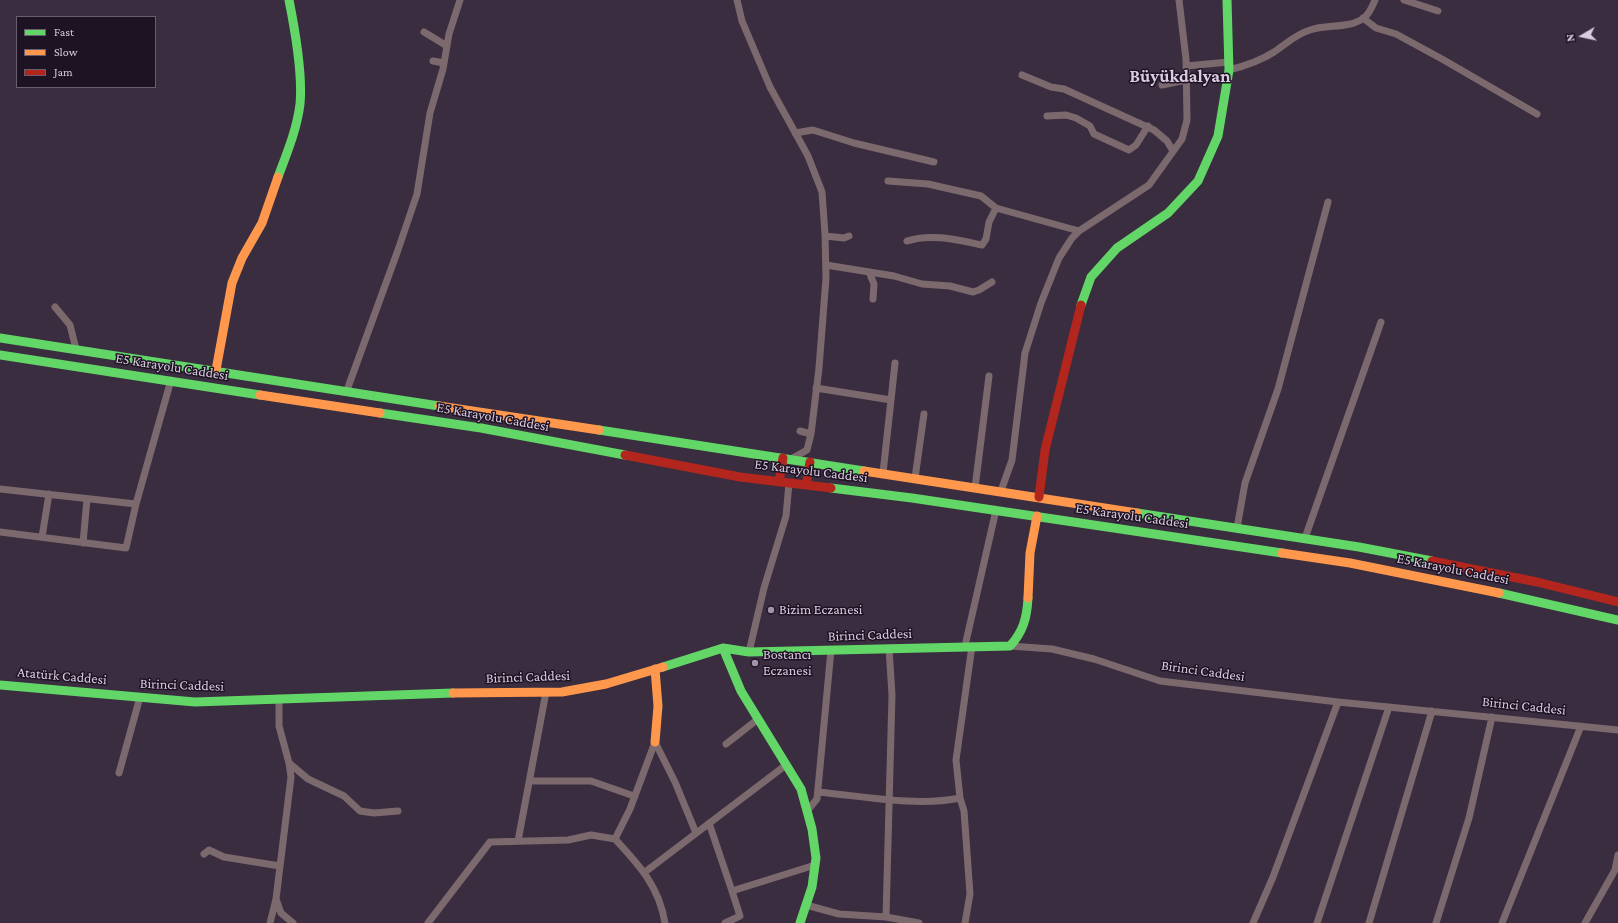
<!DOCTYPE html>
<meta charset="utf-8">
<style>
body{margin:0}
#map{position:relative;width:1618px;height:923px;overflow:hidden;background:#392d3f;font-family:"Crimson Pro",serif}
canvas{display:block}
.legend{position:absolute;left:16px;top:16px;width:140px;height:72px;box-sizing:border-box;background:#1d1323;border:1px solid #695d6f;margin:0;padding:5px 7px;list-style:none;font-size:12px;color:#dacbe1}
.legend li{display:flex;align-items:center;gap:8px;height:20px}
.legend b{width:20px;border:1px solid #695d6f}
.north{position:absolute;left:1562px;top:16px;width:40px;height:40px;-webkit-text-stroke:3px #1d1323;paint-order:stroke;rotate:261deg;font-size:11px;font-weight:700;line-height:16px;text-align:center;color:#dacbe1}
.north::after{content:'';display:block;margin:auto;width:14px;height:18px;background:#dacbe1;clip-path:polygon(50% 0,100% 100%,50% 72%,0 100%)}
</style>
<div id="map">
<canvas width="1618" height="923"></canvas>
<ul class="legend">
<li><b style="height:5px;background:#63d668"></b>Fast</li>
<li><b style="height:5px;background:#ff974d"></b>Slow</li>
<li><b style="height:5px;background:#b3261e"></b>Jam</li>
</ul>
<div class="north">N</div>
</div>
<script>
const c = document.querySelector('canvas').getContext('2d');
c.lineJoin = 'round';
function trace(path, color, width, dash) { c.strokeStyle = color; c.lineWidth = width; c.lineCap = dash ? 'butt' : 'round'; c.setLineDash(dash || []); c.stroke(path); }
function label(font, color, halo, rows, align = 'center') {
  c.font = font + ' "Crimson Pro",serif'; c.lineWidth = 3; c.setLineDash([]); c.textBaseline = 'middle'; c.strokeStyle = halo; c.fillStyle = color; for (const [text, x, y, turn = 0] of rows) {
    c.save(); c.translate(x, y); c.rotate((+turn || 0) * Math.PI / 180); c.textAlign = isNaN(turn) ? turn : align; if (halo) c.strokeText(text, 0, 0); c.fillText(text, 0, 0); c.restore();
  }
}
trace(new Path2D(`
 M 737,0 L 742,21 L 770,87 L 808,156 L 822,192 L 825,234 L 826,278 L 819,368 L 811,434 L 807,450 L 791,459
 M 1404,0 L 1438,11
 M 1363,18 L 1376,28 L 1396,34 L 1442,59 L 1537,114
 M 424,32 L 447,46
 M 433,61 L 444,63
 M 1186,66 L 1229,62
 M 1229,70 C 1245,66 1260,61 1274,52 C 1286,44 1296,34 1310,30 C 1327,24 1349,29 1364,18 C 1370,13 1372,7 1375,0
 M 1022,75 L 1051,87 L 1064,89 L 1154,130 L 1167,141 L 1173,151
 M 1162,85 L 1186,80
 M 1047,116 L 1066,115 L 1076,118 L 1090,126 L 1094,134 L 1129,150 L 1136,145 L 1148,126
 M 795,133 L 813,130 L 854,143 L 934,162
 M 888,181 L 928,184 L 981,196 L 996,208 L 1079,231
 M 825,236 L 844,238 L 849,236
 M 907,241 C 930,233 958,240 982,245 L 986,239 L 989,222 L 996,208
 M 826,265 L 894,276 L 922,284 L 950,286 L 973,292 L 979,290 L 992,282
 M 869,272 L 874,284 L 873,299
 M 55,307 L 70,325 L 76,349
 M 816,388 L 891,400 L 883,473
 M 347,390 L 398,250 L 417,194 L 430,113 L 443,69 L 449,34 L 460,0
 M 891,400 L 895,363
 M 800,431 L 811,434
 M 915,478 L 924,414
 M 975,488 L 989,376
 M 0,489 L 136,504
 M 1001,491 L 1012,460 L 1025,353 L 1041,303 L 1059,258 L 1072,238 L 1079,231 L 1149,185 L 1182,139 L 1187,120 L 1186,59 L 1179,0
 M 1237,528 L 1245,483 L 1278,389 L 1328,202
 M 0,532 L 126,548 L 136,504 L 171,380
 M 42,537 L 49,494
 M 1305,538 L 1381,322
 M 83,543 L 87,499
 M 965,646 L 996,510
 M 1010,646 L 1052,649 L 1094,659 L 1160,681 L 1338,702 L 1618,730
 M 749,652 L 764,588 L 786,516 L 789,483
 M 279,698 L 279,726 L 289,763 L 291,777 L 276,899 L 281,913 L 293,923
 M 655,742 L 630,809 L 615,839 C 639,865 659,886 665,923
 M 655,742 L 675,782 L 696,833
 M 726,744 L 758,719
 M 289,763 L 308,779 L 344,796 L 360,811 L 374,813 L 398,811
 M 119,773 L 140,697
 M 531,781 L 591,781 L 634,796
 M 818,792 C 862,796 916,807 960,798
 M 807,811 L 817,799 L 831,650
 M 709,823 L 732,891 L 815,865
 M 518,841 L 546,692
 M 204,854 L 209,850 L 224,857 L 280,866
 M 645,872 L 786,765
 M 806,905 L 839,914 L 886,917 L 919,923
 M 886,917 L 892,695 L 889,648
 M 270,923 L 276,899
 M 428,923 L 490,842 L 568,840 L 591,835 L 615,839
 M 725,923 L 740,916 L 732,891
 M 965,923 L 970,894 L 964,811 L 960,798 L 956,760 L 972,646
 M 1253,923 L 1273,877 L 1338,702
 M 1317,923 L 1389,707
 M 1369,923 L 1432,711
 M 1436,923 L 1469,818 L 1492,717
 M 1502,923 L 1581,726
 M 1585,923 L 1615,870 L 1618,855`), '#7c696d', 7);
trace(new Path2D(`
 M 278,177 C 287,153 297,129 300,104 C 303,73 295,30 289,0
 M 1081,305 L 1091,277 L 1117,248 L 1168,213 L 1198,181 L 1218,136 L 1229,70 L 1227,0
 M 0,338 L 439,406
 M 0,355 L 260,395
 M 380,413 L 481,428 L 625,455
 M 599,430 L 864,471
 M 831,488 L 912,498 L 1282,553
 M 1137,513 L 1359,547 L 1432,561
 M 1499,593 L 1618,620
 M 723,648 L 741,691 L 801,789 L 812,829 L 816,858 L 812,887 L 800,923
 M 663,667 L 723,648 L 749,652 L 1010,646 C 1023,632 1027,618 1028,598
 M 0,685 L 195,702 L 453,693`), '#63d668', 9);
trace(new Path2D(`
 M 216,370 L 232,283 L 242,258 L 262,223 L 278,177
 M 260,395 L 380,413
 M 439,406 L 599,430
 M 864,471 L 1137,513
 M 1282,553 L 1350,563 L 1499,593
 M 1028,598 L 1030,553 L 1037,516
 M 655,669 L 658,706 L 655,742
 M 453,693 L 562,692 L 606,684 L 663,667`), '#ff974d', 9);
trace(new Path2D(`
 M 625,455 L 740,477 L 831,488
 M 779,482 L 783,458
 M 806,485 L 810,462
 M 1039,497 L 1045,450 L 1081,305
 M 1432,561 L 1537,582 L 1618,602`), '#b3261e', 9);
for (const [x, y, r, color] of [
 [771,610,4,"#a294a8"],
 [755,663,4,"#a294a8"]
]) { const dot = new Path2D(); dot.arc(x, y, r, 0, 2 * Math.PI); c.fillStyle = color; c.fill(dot); trace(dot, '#1d1323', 1.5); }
label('14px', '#dacbe1', '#1d1323', [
 ["E5 Karayolu Caddesi",172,367,9],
 ["E5 Karayolu Caddesi",493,417,10],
 ["E5 Karayolu Caddesi",811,471,7],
 ["E5 Karayolu Caddesi",1132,516,8],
 ["E5 Karayolu Caddesi",1453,569,11],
 ["Birinci Caddesi",870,635,-2],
 ["Birinci Caddesi",1203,671,8],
 ["Atatürk Caddesi",62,676,5],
 ["Birinci Caddesi",528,677,-2],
 ["Birinci Caddesi",182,685,2],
 ["Birinci Caddesi",1524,706,6]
]);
label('14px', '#dacbe1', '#1d1323', [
 ["Bizim Eczanesi",779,610],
 ["Bostancı",763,655],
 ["Eczanesi",763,671]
], 'left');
label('bold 18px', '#dacbe1', '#1d1323', [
 ["Büyükdalyan",1180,76]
]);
</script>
